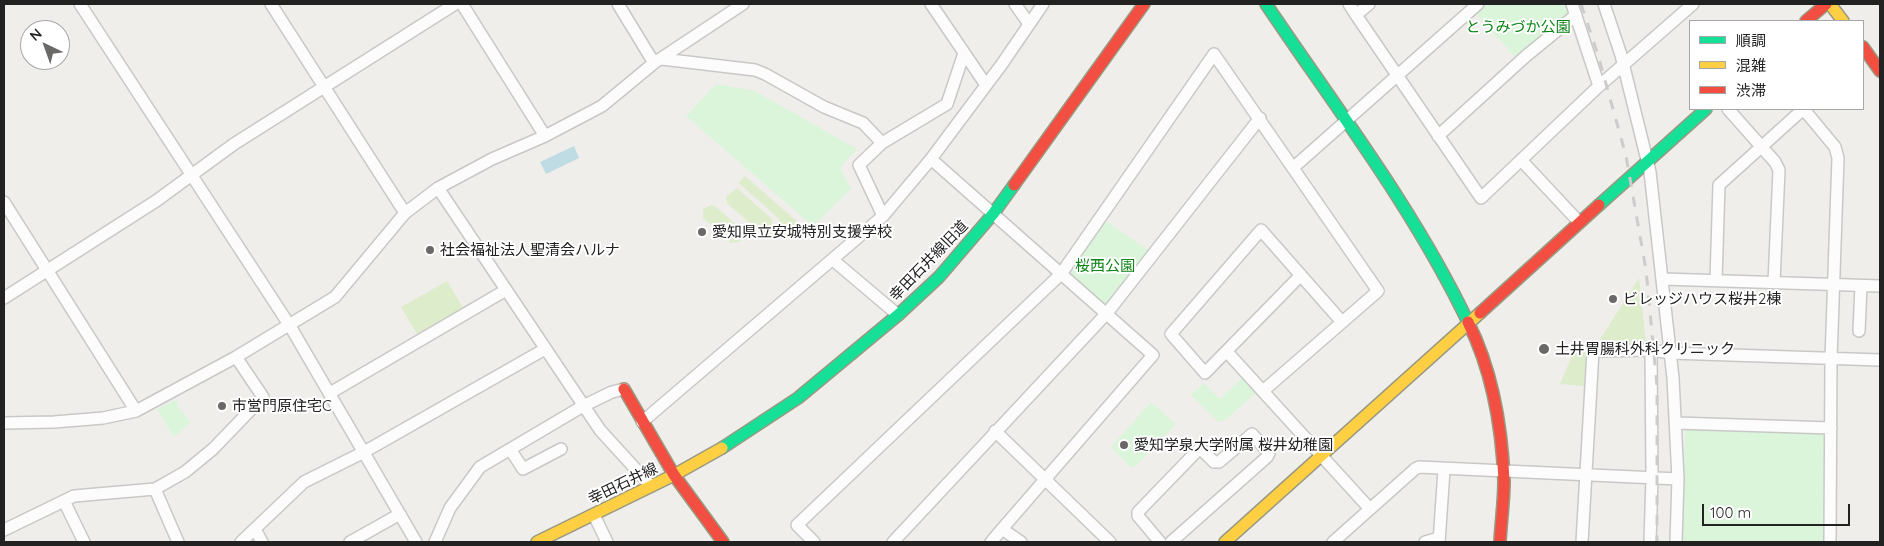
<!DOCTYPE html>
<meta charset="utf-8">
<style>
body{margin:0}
#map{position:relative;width:1884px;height:546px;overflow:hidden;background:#f0eeeb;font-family:Quicksand,"Noto Sans JP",sans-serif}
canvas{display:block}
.frame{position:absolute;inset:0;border:5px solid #222;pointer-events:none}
.legend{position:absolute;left:1689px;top:20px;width:175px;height:90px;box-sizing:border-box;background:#fff;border:1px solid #a7a7a7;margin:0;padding:6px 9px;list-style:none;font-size:15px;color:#222}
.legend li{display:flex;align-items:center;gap:10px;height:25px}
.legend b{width:25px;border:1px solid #a7a7a7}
.north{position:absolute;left:20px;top:20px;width:50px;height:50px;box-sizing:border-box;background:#fff;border:1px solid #a7a7a7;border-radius:50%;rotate:318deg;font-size:14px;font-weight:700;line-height:20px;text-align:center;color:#222}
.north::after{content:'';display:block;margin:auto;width:18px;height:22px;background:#6a6968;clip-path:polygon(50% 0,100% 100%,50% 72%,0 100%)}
.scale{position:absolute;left:1702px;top:504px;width:148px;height:22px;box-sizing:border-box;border:2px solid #222;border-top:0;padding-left:6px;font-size:15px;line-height:18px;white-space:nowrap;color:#222;-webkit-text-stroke:4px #fff;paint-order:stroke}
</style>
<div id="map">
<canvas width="1884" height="546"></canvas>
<div class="frame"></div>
<ul class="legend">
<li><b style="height:6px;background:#16e098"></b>順調</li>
<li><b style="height:6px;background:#ffcf43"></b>混雑</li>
<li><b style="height:6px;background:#f24e42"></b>渋滞</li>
</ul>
<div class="north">N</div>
<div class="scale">100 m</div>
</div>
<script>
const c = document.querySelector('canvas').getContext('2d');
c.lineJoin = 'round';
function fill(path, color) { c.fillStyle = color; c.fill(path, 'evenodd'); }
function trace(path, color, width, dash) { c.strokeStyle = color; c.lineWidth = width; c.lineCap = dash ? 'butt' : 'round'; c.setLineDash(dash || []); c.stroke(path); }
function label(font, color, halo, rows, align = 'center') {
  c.font = font + ' Quicksand,"Noto Sans JP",sans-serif'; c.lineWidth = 4; c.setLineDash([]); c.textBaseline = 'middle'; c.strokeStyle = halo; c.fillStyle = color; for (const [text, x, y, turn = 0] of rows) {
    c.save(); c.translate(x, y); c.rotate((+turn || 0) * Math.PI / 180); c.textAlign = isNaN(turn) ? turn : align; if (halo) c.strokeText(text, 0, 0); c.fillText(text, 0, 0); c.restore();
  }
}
fill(new Path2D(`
 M 745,176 L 800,224 L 787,236 L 777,235 L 780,220 L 739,183 Z
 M 737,188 L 772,219 L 771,235 L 760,232 L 727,203 L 726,197 Z
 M 711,205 L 716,207 L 742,230 L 743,238 L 739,242 L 731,243 L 703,218 L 703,209 Z
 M 1639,278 L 1646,344 L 1644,345 L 1597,344 Z
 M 447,281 L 464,309 L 418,336 L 401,307 Z
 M 1574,351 L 1586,351 L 1584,386 L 1560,384 Z`), '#ddeccb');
fill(new Path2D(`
 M 1484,4 L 1570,4 L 1570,12 L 1517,59 L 1474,12 Z
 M 716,84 L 755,91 L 857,149 L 840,168 L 851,189 L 813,226 L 686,116 Z
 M 1104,220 L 1151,252 L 1110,305 L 1103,307 L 1065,275 Z
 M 1242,378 L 1256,393 L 1224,421 L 1218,421 L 1191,395 L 1204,383 L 1220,399 Z
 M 177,399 L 178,407 L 191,422 L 174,437 L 157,409 Z
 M 1151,402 L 1176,424 L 1136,466 L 1131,468 L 1111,447 Z
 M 1688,426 L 1824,431 L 1828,436 L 1826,542 L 1682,542 L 1685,430 Z`), '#daf5da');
fill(new Path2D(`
 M 574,146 L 579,158 L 546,174 L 540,162 Z`), '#bfdbe3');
const street = new Path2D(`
 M 80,4 L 290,326 L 416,542
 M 271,4 L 405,213
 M 462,4 L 545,136
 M 618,4 L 654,63
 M 931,4 L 986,85
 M 1015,4 L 1029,24
 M 1349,4 L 1356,15
 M 1369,4 L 1356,15 L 1481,198 L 1599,86 L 1572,4
 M 1604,4 L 1621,55 L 1650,172 L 1673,378 L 1678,479 L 1676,542
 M 662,59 L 755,70 L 765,74 L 824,107 L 863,123 L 882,143
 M 1599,86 L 1693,4
 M 1728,109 L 1775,162 L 1779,170 L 1774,282
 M 1438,136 L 1526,56 L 1576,15
 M 931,159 L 1002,64 L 1043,4
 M 1521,160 L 1579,222
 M 1294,167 L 1478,4
 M 438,188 L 600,430 L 651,486
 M 4,202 L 136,411
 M 883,216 L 931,159 L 1153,355 L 1002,529 L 1021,542
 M 833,260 L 898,315
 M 1301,275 L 1205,373 L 1171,334 L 1261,230 L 1342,322
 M 1664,279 L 1880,286
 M 1716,280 L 1719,185 L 1800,112 L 1806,112 L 1835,147 L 1838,158 L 1831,359 L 1830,542
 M 4,298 L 156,201 L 234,144 L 455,4
 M 1859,331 L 1861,286
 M 1651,350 L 1671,353 L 1880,360
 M 1228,353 L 1370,509
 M 330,393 L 506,290
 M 642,422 L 883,216 L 859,165 L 882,143 L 947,104 L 964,53
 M 4,423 L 54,422 L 103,418 L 136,411 L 236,357 L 335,297 L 405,213 L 438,188 L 492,159 L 545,136 L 602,106 L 654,63 L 743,4
 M 1676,423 L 1831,428
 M 995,431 L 1110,542
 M 510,449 L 523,469 L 561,449
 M 155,489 L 178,542
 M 64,501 L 84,542
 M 594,515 L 607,542
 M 255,529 L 262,542
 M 4,530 L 74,496 L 155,489 L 185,472 L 213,449 L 263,397 L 236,357
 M 241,542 L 304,482 L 364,452 L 545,349
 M 350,542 L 400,514
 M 435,542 L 450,508 L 480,467 L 583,406 L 612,392 L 624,389
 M 814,542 L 797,525 L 1061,274 L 1214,54 L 1378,291 L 1263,391
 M 893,542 L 1107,313 L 1260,118
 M 991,542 L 1002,529
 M 1160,542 L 1138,516 L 1138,512 L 1198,450 L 1203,451 L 1214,462 L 1219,462 L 1252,434 L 1269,453 L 1267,457 L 1171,542
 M 1333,542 L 1415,469 L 1419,467 L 1678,479
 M 1425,542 L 1439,538
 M 1439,542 L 1444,470
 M 1582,542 L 1593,351 L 1651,350 L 1652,478 L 1650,542`);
const fast = new Path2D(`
 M 1266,4 C 1336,108 1414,209 1468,322
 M 1599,205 L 1706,109
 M 722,448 L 798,398 L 898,315 L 939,277 L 993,214 L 1014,185`);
const slow = new Path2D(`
 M 1830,4 L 1843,21
 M 537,542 L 674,475 L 722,448
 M 1225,542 L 1480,313`);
const jam = new Path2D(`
 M 1806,21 L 1826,4
 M 1863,47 L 1880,71
 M 1014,185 L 1144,4
 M 1480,313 L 1599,205
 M 1468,322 C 1492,370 1502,428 1504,481 C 1504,501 1501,522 1500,542
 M 624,389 L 674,475 L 723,542`);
trace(street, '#c9c8c7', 14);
trace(fast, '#999a82', 14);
trace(slow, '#999a82', 14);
trace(jam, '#999a82', 14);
trace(street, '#fdfcfc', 11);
trace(fast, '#16e098', 11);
trace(slow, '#ffcf43', 11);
trace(jam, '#f24e42', 11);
trace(new Path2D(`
 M 1581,4 L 1598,55 L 1626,156 L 1646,270 L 1657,386 L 1657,542`), '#ccc', 3, [10, 10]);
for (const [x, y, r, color] of [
 [702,232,5,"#6a6968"],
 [430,250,5,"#6a6968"],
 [1613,299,5,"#6a6968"],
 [1544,349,6,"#6a6968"],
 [222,406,5,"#6a6968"],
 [1124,445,5,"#6a6968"]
]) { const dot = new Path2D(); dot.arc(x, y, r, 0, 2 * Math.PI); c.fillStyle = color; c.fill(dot); trace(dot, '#fff', 2); }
label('15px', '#0c8416', '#fff', [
 ["とうみづか公園",1518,27],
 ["桜西公園",1105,266]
]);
label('15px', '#222', '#fff', [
 ["愛知県立安城特別支援学校",712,232],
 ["社会福祉法人聖清会ハルナ",440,250],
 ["ビレッジハウス桜井2棟",1623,299],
 ["土井胃腸科外科クリニック",1555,349],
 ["市営門原住宅C",232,406],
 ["愛知学泉大学附属 桜井幼稚園",1134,445]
], 'left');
label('15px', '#222', '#fff', [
 ["幸田石井線旧道",929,261,-46],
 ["幸田石井線",623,484,-26]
]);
</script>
